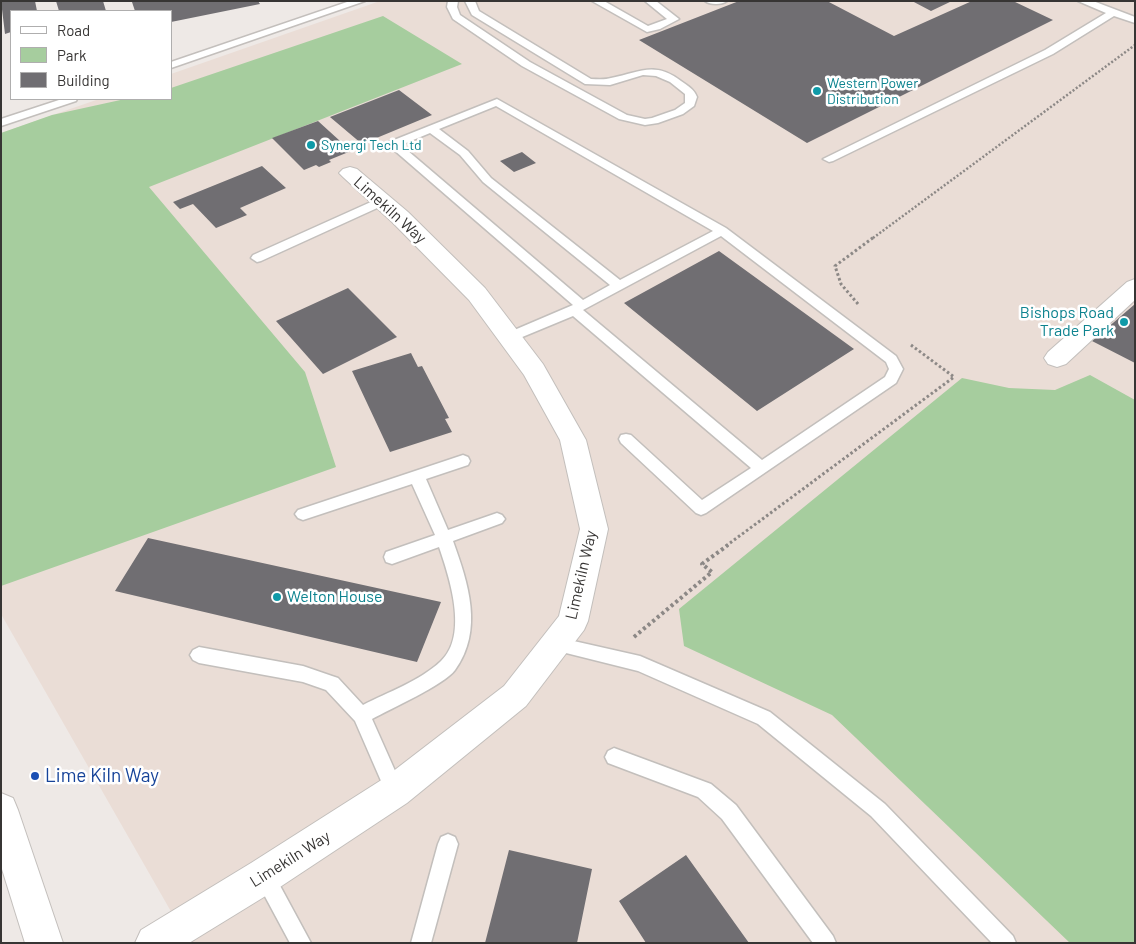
<!DOCTYPE html>
<style>
body{margin:0}
#map{position:relative;width:1136px;height:944px;overflow:hidden;background:#eee9e6;font-family:Barlow,sans-serif}
canvas{display:block}
.frame{position:absolute;inset:0;border:2px solid #373534;pointer-events:none}
.legend{position:absolute;left:10px;top:10px;width:162px;height:90px;box-sizing:border-box;background:#fff;border:1px solid #afaeae;margin:0;padding:6px 9px;list-style:none;font-size:15px;color:#373534}
.legend li{display:flex;align-items:center;gap:10px;height:25px}
.legend b{width:25px;border:1px solid #afaeae}
</style>
<div id="map">
<canvas width="1136" height="944"></canvas>
<div class="frame"></div>
<ul class="legend">
<li><b style="height:6px;background:#fff"></b>Road</li>
<li><b style="height:14px;background:#a6cd9e"></b>Park</li>
<li><b style="height:14px;background:#706e72"></b>Building</li>
</ul>
</div>
<script>
const c = document.querySelector('canvas').getContext('2d');
c.lineJoin = 'round';
function fill(path, color) { c.fillStyle = color; c.fill(path, 'evenodd'); }
function trace(path, color, width, dash) { c.strokeStyle = color; c.lineWidth = width; c.lineCap = dash ? 'butt' : 'round'; c.setLineDash(dash || []); c.stroke(path); }
function label(font, color, halo, rows, align = 'center') {
  c.font = font + ' Barlow,sans-serif'; c.lineWidth = 5; c.setLineDash([]); c.textBaseline = 'middle'; c.strokeStyle = halo; c.fillStyle = color; for (const [text, x, y, turn = 0] of rows) {
    c.save(); c.translate(x, y); c.rotate((+turn || 0) * Math.PI / 180); c.textAlign = isNaN(turn) ? turn : align; if (halo) c.strokeText(text, 0, 0); c.fillText(text, 0, 0); c.restore();
  }
}
fill(new Path2D(`
 M 380,1 L 1135,1 L 1135,943 L 189,943 L 1,614 L 1,133 L 99,99 L 171,99 L 171,74 Z`), '#eaddd6');
fill(new Path2D(`
 M 383,16 L 462,64 L 149,187 L 305,372 L 336,467 L 1,586 L 1,133 L 52,115 L 125,99 L 171,99 L 171,88 Z
 M 1090,375 L 1135,400 L 1135,943 L 1070,943 L 832,715 L 684,646 L 679,609 L 962,378 L 1009,388 L 1055,390 Z`), '#a6cd9e');
fill(new Path2D(`
 M 1,1 L 35,1 L 37,11 L 11,11 L 11,32 L 5,34 Z
 M 56,1 L 103,1 L 106,11 L 59,11 Z
 M 134,1 L 258,1 L 260,4 L 171,22 L 171,11 L 135,11 L 132,2 Z
 M 739,1 L 827,1 L 894,36 L 972,1 L 1013,1 L 1053,20 L 807,143 L 639,40 Z
 M 912,1 L 952,1 L 931,11 Z
 M 399,90 L 432,115 L 362,144 L 330,117 Z
 M 318,121 L 351,151 L 329,160 L 331,162 L 319,167 L 316,165 L 304,170 L 272,138 Z
 M 522,152 L 536,163 L 514,172 L 500,161 Z
 M 262,166 L 286,188 L 240,208 L 247,215 L 216,228 L 193,204 L 180,209 L 173,202 Z
 M 719,251 L 854,349 L 757,411 L 624,303 Z
 M 348,288 L 397,337 L 323,374 L 276,321 Z
 M 1135,304 L 1135,363 L 1092,341 Z
 M 411,353 L 418,367 L 422,366 L 449,418 L 445,419 L 452,432 L 390,452 L 352,371 Z
 M 148,538 L 441,602 L 417,662 L 115,591 Z
 M 509,850 L 592,869 L 577,943 L 485,943 Z
 M 686,855 L 749,943 L 646,943 L 619,901 Z`), '#706e72');
const lane = new Path2D(`
 M 350,1 L 365,1 L 171,68 L 171,62 Z
 M 448,1 L 458,1 L 457,7 L 460,15 L 530,62 L 627,115 L 645,119 L 652,118 L 675,110 L 685,103 L 685,94 L 670,82 L 656,76 L 643,75 L 610,85 L 585,84 L 472,15 L 465,1 L 475,1 L 479,11 L 591,79 C 597,79 605,80 611,78 C 638,73 654,60 681,81 C 688,86 694,89 697,97 L 694,106 L 683,114 L 658,123 L 645,125 L 619,119 L 522,66 L 453,19 L 447,7 Z
 M 592,1 L 604,1 L 648,26 L 667,19 L 645,1 L 656,1 L 679,19 L 660,29 L 647,32 Z
 M 705,1 L 727,1 C 722,5 710,5 705,1 Z
 M 1078,1 L 1093,1 L 1135,17 L 1135,23 L 1114,16 L 1053,54 L 833,161 L 829,162 L 823,159 L 1045,50 L 1106,13 Z
 M 62,99 L 77,99 L 76,101 L 1,126 L 1,119 Z
 M 497,99 L 726,228 L 896,356 L 903,369 L 896,383 L 706,513 L 701,515 L 696,513 L 621,443 L 619,439 L 621,435 L 626,434 L 631,435 L 702,500 L 751,468 L 573,316 L 515,340 L 505,340 L 503,337 L 505,334 L 573,305 L 387,144 L 389,142 ZM 496,106 L 713,231 L 620,280 L 491,178 L 468,151 L 439,129 ZM 430,133 L 460,155 L 483,182 L 610,285 L 583,300 L 401,145 ZM 721,236 L 886,362 L 889,369 L 885,377 L 762,460 L 583,310 Z
 M 382,197 L 386,198 L 388,201 L 386,204 L 261,261 L 257,262 L 251,258 L 253,255 Z
 M 463,455 L 468,457 L 470,461 L 468,465 L 426,479 L 448,530 L 497,513 L 502,515 L 505,519 L 502,523 L 453,541 C 468,583 484,630 455,670 C 444,685 390,709 372,719 L 404,791 L 402,797 L 395,800 L 388,797 L 355,721 L 326,690 L 303,682 L 199,663 L 193,660 L 190,655 L 193,650 L 199,647 L 303,666 L 332,676 L 338,678 L 363,705 C 388,692 420,681 441,661 C 469,635 449,576 439,547 L 392,564 L 386,562 L 384,557 L 386,552 L 435,535 L 412,484 L 303,520 L 298,518 L 295,514 L 298,510 Z
 M 556,637 L 640,656 L 770,712 L 885,804 L 1013,936 L 1016,943 L 992,943 L 871,816 L 758,724 L 638,671 L 550,649 L 547,644 L 550,639 Z
 M 614,748 L 711,784 L 736,805 L 833,936 L 836,943 L 813,943 L 722,819 L 698,797 L 608,763 L 605,757 L 608,751 Z
 M 448,834 L 455,837 L 458,844 L 431,943 L 411,943 L 438,844 L 441,837 Z
 M 264,866 L 271,869 L 311,943 L 290,943 L 254,876 L 257,869 Z`);
const street = new Path2D(`
 M 350,167 L 357,169 L 408,212 L 485,288 L 543,364 L 586,440 L 608,529 L 588,621 L 584,630 L 526,706 L 407,803 L 277,889 L 189,943 L 135,943 L 141,930 L 251,863 L 383,779 L 504,686 L 559,616 L 580,529 L 560,440 L 524,375 L 469,300 L 392,222 L 343,177 L 339,173 L 343,169 Z
 M 1135,279 L 1135,300 L 1066,364 L 1057,367 L 1048,364 L 1044,358 L 1048,352 L 1127,282 Z`);
const secondary = new Path2D(`
 M 1,793 L 13,798 L 18,810 L 63,943 L 25,943 L 1,866 Z`);
trace(lane, '#c3bfbc', 3);
trace(street, '#c3bfbc', 2);
trace(secondary, '#c3bfbc', 2);
trace(new Path2D(`
 M 873,238 L 1135,45`), '#8c8886', 2.5, [2, 2]);
trace(new Path2D(`
 M 858,304 L 841,284 L 835,266 L 874,237
 M 726,546 L 954,377 L 911,345`), '#8c8886', 3, [2.5, 2.5]);
trace(new Path2D(`
 M 634,637 L 712,572 L 702,564 L 728,545`), '#8c8886', 4, [3, 3]);
fill(lane, '#fff');
fill(street, '#fff');
fill(secondary, '#fff');
for (const [x, y, r, color] of [
 [817,91,5,"#0f9aa8"],
 [311,145,5,"#0f9aa8"],
 [1124,322,5,"#0f9aa8"],
 [277,597,5,"#0f9aa8"],
 [35,776,5,"#1a4fb4"]
]) { const dot = new Path2D(); dot.arc(x, y, r, 0, 2 * Math.PI); c.fillStyle = color; c.fill(dot); trace(dot, '#fff', 2); }
label('14px', '#0d838f', '#fff', [
 ["Western Power",827,83],
 ["Distribution",827,99],
 ["Synergi Tech Ltd",321,145]
], 'left');
label('16px', '#373534', '#fff', [
 ["Limekiln Way",390,210,42],
 ["Limekiln Way",581,575,-77],
 ["Limekiln Way",290,859,-32]
]);
label('16px', '#0d838f', '#fff', [
 ["Bishops Road",1114,313],
 ["Trade Park",1114,331],
 ["Welton House",287,597,"left"]
], 'right');
label('19px', '#164399', '#fff', [
 ["Lime Kiln Way",45,776]
], 'left');
</script>
